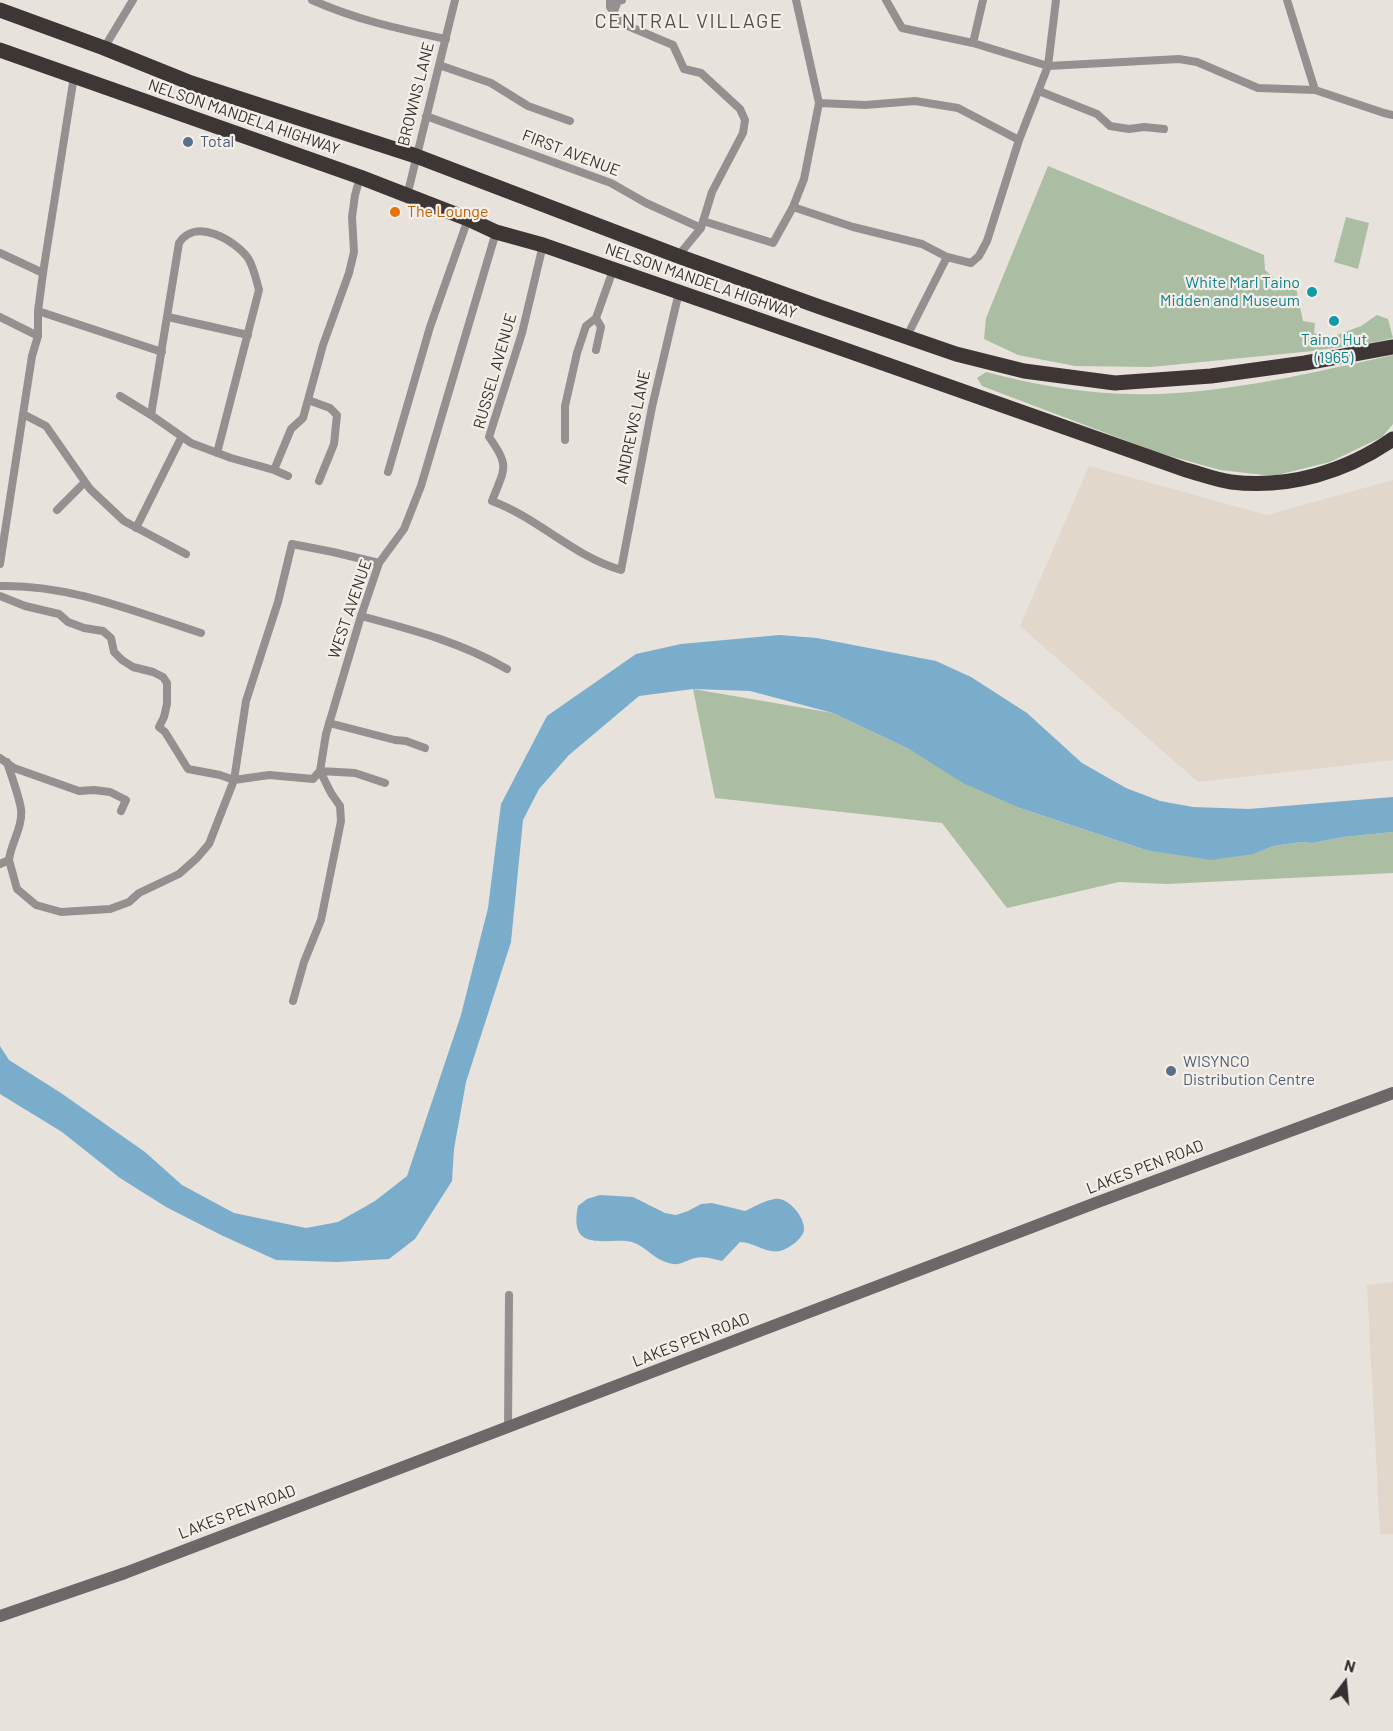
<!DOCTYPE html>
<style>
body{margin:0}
#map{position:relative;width:1393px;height:1731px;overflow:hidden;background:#e7e2dc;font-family:Barlow,sans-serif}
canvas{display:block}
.north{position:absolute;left:1315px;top:1653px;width:60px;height:60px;-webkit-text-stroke:4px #f4efe9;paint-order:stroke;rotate:16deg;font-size:16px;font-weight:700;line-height:24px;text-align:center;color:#33312f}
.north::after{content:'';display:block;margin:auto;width:21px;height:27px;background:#33312f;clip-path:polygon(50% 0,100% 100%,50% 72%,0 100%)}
</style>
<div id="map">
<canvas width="1393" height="1731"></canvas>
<div class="north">N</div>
</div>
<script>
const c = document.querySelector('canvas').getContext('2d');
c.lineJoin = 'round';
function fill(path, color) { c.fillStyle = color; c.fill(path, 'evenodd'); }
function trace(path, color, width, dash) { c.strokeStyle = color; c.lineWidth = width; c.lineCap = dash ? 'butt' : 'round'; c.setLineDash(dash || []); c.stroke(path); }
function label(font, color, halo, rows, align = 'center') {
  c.font = font + ' Barlow,sans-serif'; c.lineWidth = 4.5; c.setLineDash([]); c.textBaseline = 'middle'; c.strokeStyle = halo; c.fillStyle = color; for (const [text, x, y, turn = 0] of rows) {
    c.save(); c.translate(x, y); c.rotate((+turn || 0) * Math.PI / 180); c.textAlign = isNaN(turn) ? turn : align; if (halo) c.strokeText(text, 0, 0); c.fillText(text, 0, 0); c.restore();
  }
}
fill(new Path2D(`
 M 1089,466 L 1267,515 L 1393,480 L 1393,760 L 1198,782 L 1020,626 Z
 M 1393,1282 L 1393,1534 L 1380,1534 L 1367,1285 Z`), '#e1d7cb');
fill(new Path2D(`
 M 1048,166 L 1264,255 L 1265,270 L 1281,284 L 1296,288 L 1303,321 L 1315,323 L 1314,333 L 1332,337 L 1361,326 L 1377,315 L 1388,319 L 1393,338 L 1376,342 L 1313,351 L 1151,367 L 1075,366 L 1018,355 L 984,339 L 986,318 Z
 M 1346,217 L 1369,223 L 1358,269 L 1334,262 Z
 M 1393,355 L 1393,424 L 1382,437 L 1330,462 L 1273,476 L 1220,470 L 1156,452 L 982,386 L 977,378 L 986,372 C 1042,387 1099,396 1158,394 C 1238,391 1315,372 1393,355 Z
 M 693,689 L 833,713 L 909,749 L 1020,808 L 1146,850 L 1254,854 L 1273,846 L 1302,842 L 1312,843 L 1343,837 L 1393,832 L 1393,873 L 1167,884 L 1119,882 L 1007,908 L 942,823 L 715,798 Z`), '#abbea3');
fill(new Path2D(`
 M 780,635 L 817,638 L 936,661 L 971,677 L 1027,713 L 1082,763 L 1126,788 L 1160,801 L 1193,807 L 1249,809 L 1393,797 L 1393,832 L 1343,837 L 1312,843 L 1302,842 L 1273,846 L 1254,854 L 1211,860 L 1146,850 L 1020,808 L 963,783 L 909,749 L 833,713 L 750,691 L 693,689 L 639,696 L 569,755 L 539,789 L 523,820 L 511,942 L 466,1082 L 454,1149 L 452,1181 L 415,1239 L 389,1259 L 337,1262 L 276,1260 L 221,1235 L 166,1207 L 120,1178 L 62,1132 L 0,1094 L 0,1046 L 9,1060 L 61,1093 L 145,1152 L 182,1185 L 234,1213 L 306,1228 L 338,1222 L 375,1201 L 407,1176 L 461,1015 L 488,908 L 501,804 L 547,716 L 636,654 L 681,644 Z
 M 600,1195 L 633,1197 L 665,1213 L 676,1215 L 688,1211 L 701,1204 L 712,1203 L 745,1211 C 754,1207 765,1200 775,1199 C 788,1197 805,1217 804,1230 C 803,1239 788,1249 780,1251 C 766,1254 754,1242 740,1242 L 722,1261 C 713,1259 704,1256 695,1258 C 687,1260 681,1265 673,1264 C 658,1262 650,1251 637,1244 C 614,1233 567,1259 578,1206 L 587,1199 Z`), '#7aadcb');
trace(new Path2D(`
 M 312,0 C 357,20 399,29 446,39
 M 610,0 L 610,7 L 623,24 L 673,45 L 684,69 L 701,73 L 740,109 L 745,120 L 743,133 L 712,192 L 701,228 L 678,256
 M 886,0 L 902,28 L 973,43 L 1048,66 L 1179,59 L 1197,62 L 1258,88 L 1315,90
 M 1287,0 L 1315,90 L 1384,113 L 1393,115
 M 614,11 L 618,1 L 622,0
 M 973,43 L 983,0
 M 104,48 L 133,0
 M 439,65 L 491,83 L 528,106 L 570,121
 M 1039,91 L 1097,114 L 1110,126 L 1129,129 L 1144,127 L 1164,129
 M 819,103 L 865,105 L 915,101 L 958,108 L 1019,140
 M 426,116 L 611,183 L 646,203 L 701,228
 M 407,196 L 455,0
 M 793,207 L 853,227 L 922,244 L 947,257
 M 703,221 L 773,243 L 793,207 L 804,179 L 819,103 L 796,0
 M 543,245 L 522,333 L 489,437 C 511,467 504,469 492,501 C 540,519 571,555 621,570 L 652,407 L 679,292
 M 0,253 L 43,273
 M 38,311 L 162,352
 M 0,317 L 38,336
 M 168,317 L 248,335
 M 596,318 L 601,327 L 596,350
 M 907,336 L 947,257 L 971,263 L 979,256 L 987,241 L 1019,140 L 1048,66 L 1056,0
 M 120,396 L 151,415 L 191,443 L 231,458 L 274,470 L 288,476
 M 308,400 L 330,408 L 337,415 L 334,444 L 319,481
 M 23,414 L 46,426 L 90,489 L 124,521 L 186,554
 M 151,415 L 179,243 C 195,217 235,240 248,258 C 254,268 256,279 259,290 L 217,453
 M 565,440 L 565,406 L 577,353 L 586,326 L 596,318 L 613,270
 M 274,470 L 291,429 L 303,418 L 323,345 L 349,273 L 354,252 L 352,217 L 355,195 L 360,177
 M 388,472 L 430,327 L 468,219
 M 57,510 L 85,482
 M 136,528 L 181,438
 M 0,564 L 23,414 L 32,356 L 38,336 L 38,311 L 43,273 L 74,76
 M 0,586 C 69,584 136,612 201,633
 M 0,596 L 25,606 L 59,614 L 68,622 L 84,628 L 103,631 L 111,638 L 114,652 L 122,660 L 133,667 L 153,672 L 163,677 L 167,683 L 167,704 L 164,717 L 159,727 L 165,732 L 188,769 L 220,775 L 234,780 L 246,701 L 278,602 L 292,544 L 333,552 L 379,563
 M 361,616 C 413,630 460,642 507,669
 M 329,723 L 395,740 L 406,741 L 425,748
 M 0,758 L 14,768 L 79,791 L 94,790 L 110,792 L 126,800 L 121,811
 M 9,860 L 17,889 L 36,905 L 61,912 L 110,909 L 129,902 L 139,893 L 179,874 L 197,858 L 209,844 L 234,780 L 269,775 L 313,779 L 320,771 L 355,773 L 385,783
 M 0,864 L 9,860 C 11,843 23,827 21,809 C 19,796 11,775 7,762
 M 293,1001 L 304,962 L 321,920 L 341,821 L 340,806 L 331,793 L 320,771 L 326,734 L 361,616 L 379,563 L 404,529 L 421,486 L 496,232
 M 508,1427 L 509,1295`), '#93908f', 8);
trace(new Path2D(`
 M 0,1616 L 125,1573 L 1098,1202 L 1393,1093`), '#6d6868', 12);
trace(new Path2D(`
 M 0,10 L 104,48 L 191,83 L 416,156 L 678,256 L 820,307 L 956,354 L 1024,371 L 1115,383 L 1211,376 L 1305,363 L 1393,347
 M 0,50 L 360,177 L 468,219 L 496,232 L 543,245 L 823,342 L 1186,470 C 1201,474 1216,480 1231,482 C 1288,489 1346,472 1393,439`), '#3d3635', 15);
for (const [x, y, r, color] of [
 [188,142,6,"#5c6f8a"],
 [395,212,6,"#e8710a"],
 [1312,292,6,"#0f9aa8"],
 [1334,321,6,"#0f9aa8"],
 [1171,1071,6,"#5c6f8a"]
]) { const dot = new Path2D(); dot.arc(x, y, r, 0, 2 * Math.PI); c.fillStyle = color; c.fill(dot); trace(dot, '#f4efe9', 2); }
label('16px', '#33312f', '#f4efe9', [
 ["BROWNS LANE",416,94,-76],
 ["NELSON MANDELA HIGHWAY",244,117,19],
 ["FIRST AVENUE",571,153,21],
 ["NELSON MANDELA HIGHWAY",701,281,19],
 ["RUSSEL AVENUE",495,371,-74],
 ["ANDREWS LANE",633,427,-78],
 ["WEST AVENUE",350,609,-71],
 ["LAKES PEN ROAD",1145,1167,-21],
 ["LAKES PEN ROAD",691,1340,-21],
 ["LAKES PEN ROAD",237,1512,-21]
]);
label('16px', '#4e5e75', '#f4efe9', [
 ["Total",200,142],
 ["WISYNCO",1183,1062],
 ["Distribution Centre",1183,1080]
], 'left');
label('16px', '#c56008', '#f4efe9', [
 ["The Lounge",407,212]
], 'left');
label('16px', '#0d838f', '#f4efe9', [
 ["White Marl Taino",1300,283],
 ["Midden and Museum",1300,301],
 ["Taino Hut",1334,340,"center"],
 ["(1965)",1334,358,"center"]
], 'right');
c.letterSpacing = '1.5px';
label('20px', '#55504b', '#f4efe9', [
 ["CENTRAL VILLAGE",689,21]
]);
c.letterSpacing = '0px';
</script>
